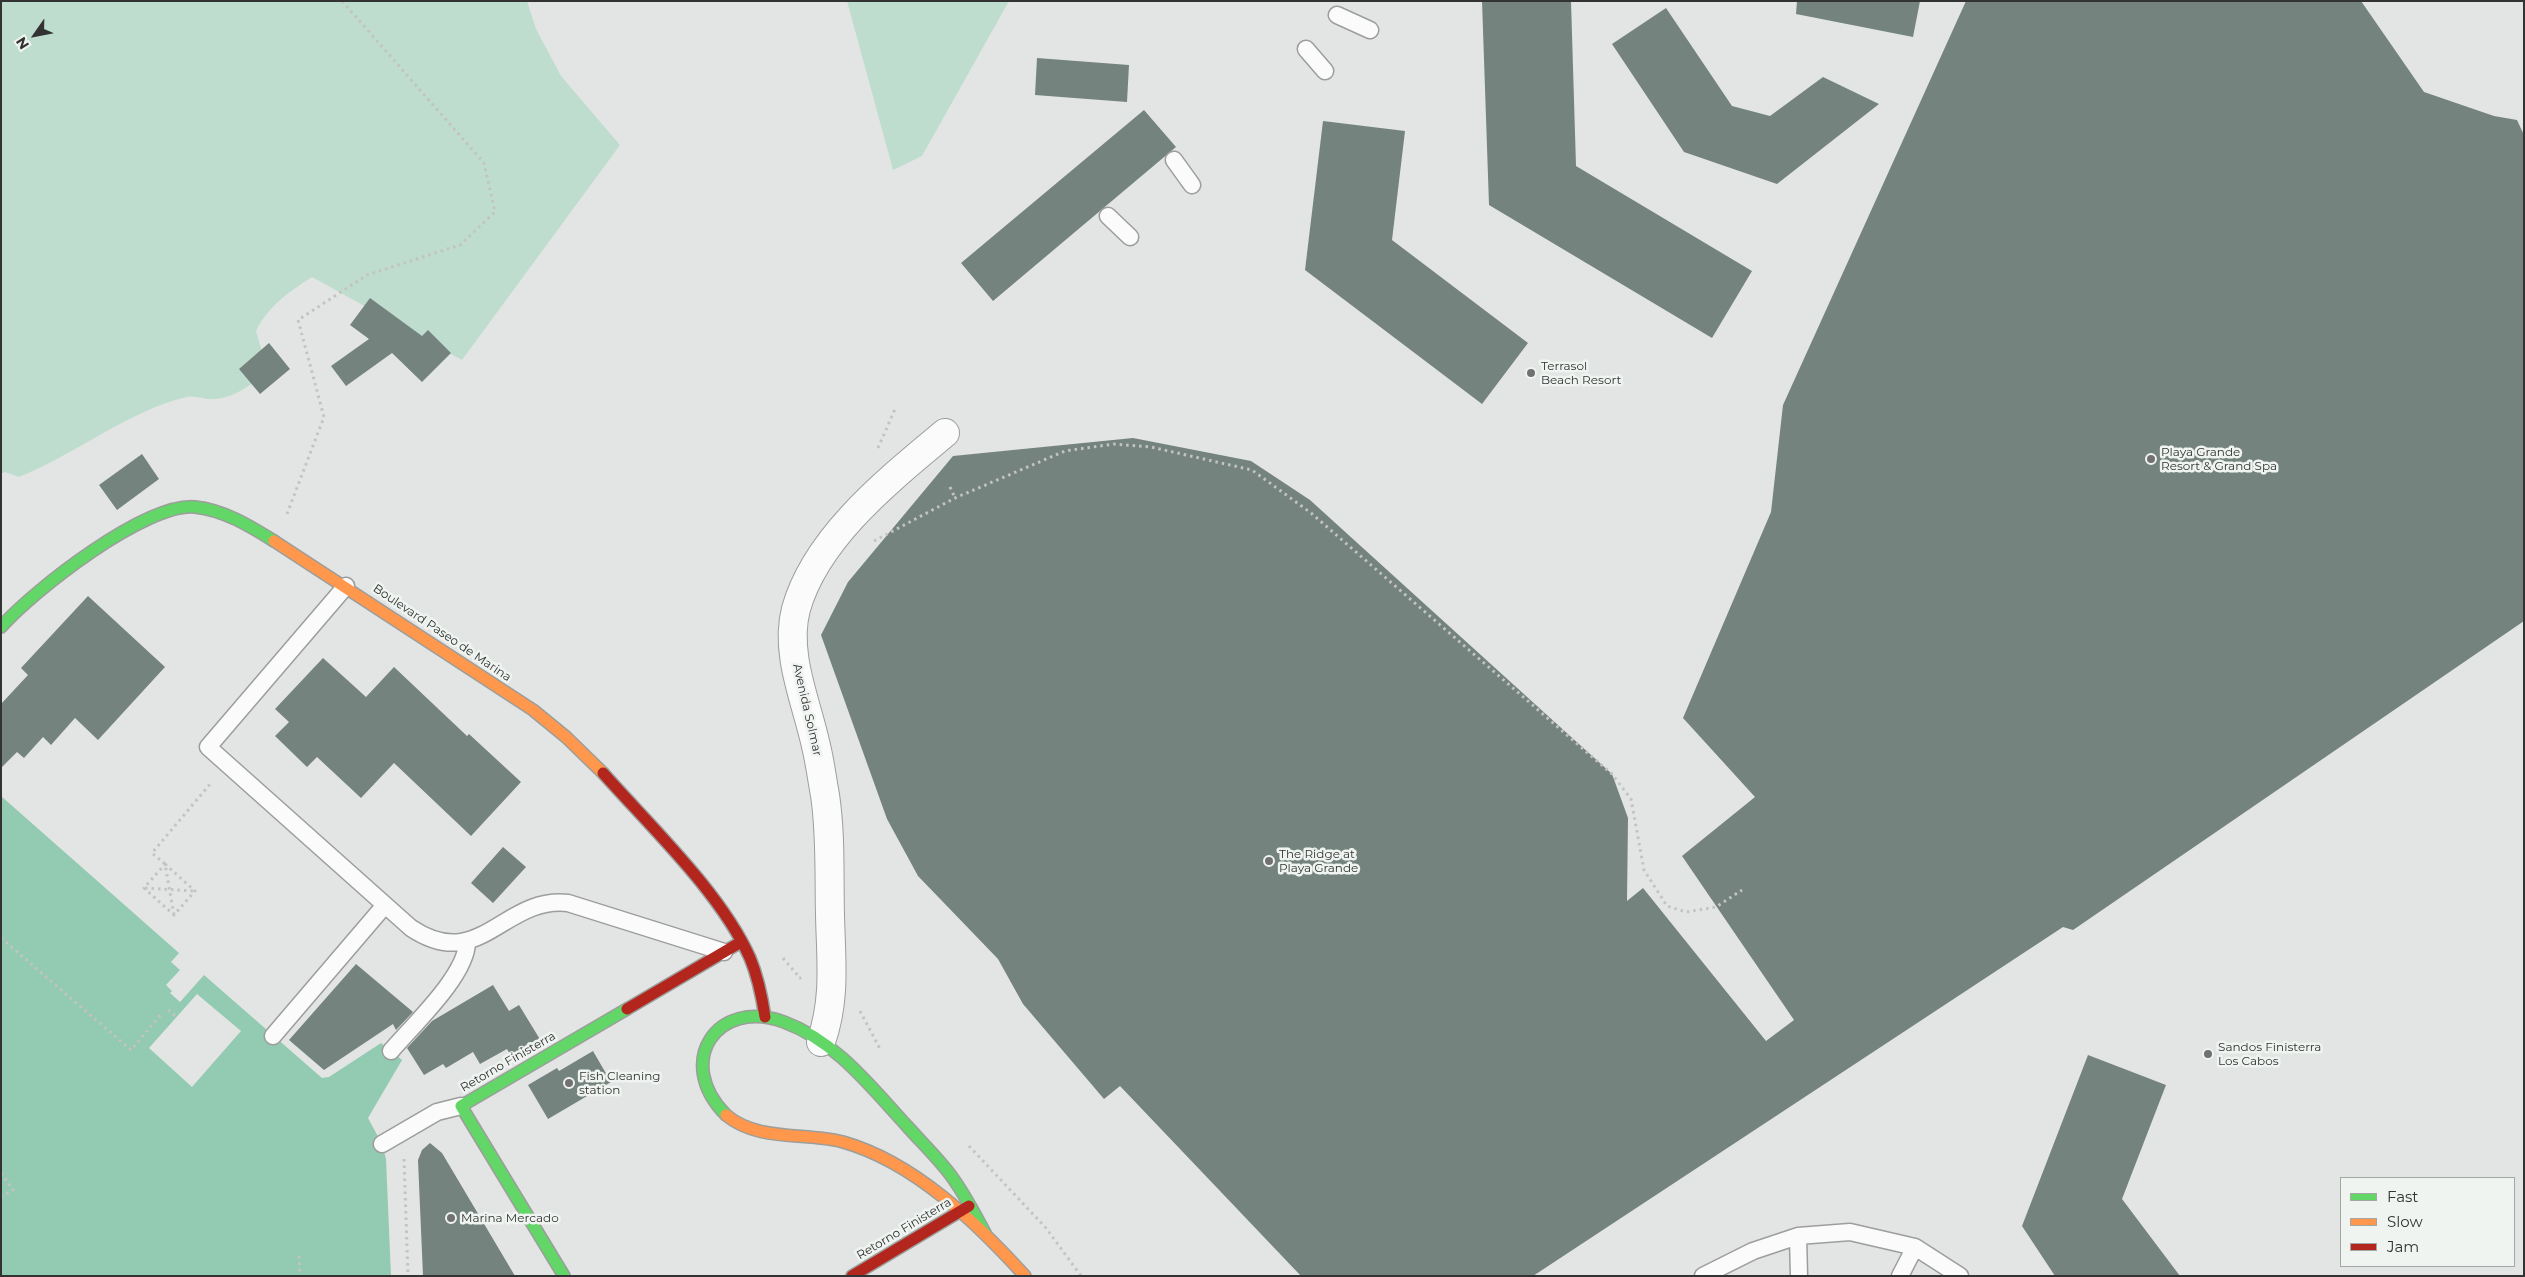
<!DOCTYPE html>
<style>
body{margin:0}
#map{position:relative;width:2525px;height:1277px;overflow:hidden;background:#e3e5e4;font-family:Montserrat,sans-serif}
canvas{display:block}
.frame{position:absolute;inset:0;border:2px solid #323332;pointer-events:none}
.legend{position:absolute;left:2340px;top:1177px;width:175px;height:90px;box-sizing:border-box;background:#eff4f1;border:1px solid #a3a7a5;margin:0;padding:6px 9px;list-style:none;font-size:15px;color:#323332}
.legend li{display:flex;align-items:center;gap:10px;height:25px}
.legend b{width:25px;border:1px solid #a3a7a5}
.north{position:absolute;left:10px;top:10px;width:50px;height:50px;-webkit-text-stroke:4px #eff4f1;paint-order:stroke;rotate:237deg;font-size:14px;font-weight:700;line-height:20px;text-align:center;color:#323332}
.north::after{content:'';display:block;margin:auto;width:18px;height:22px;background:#323332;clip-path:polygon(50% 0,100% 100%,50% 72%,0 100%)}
</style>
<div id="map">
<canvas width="2525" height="1277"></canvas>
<div class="frame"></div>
<ul class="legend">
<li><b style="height:6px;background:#63d668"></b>Fast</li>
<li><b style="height:6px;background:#ff974d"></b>Slow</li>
<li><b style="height:6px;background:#b3261e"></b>Jam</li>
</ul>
<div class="north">N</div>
</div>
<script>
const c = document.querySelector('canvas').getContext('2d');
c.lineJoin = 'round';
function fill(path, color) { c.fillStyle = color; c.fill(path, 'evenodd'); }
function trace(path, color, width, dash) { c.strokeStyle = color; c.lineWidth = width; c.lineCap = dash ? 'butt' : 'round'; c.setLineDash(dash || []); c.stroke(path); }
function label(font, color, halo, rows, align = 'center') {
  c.font = font + ' Montserrat,sans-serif'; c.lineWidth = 5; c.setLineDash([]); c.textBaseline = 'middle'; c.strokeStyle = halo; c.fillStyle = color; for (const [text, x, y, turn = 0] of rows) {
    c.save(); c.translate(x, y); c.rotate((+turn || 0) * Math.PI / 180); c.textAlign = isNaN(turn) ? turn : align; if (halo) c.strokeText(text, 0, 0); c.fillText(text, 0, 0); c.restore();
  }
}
fill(new Path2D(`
 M 1,1 L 527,1 L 536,29 L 561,76 L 620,145 L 462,360 L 312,277 C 289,292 268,306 256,331 L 265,362 L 264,374 C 249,386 234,398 214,399 C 205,400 196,395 187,397 C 129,410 75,455 19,477 L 5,472 L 1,474 Z
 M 847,1 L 1009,1 L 922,156 L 893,170 Z`), '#beddce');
fill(new Path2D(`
 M 1,796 L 179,953 L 171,962 L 180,970 L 166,985 L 172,991 L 170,993 L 180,1002 L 204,975 L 322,1078 L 329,1077 L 381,1043 L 402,1060 L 368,1118 L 382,1144 L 386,1159 L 391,1276 L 1,1276 Z`), '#93cab2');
fill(new Path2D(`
 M 197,994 L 241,1031 L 192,1087 L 149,1048 Z`), '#e3e5e4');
fill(new Path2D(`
 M 1482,1 L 1571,1 L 1576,166 L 1752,271 L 1712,338 L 1489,205 Z
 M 1797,1 L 1920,1 L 1913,37 L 1796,14 Z
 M 1966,1 L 2361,1 L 2424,92 L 2494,116 L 2517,120 L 2524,135 L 2524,621 L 2073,930 L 2063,927 L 1533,1276 L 1301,1276 L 1120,1086 L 1104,1099 L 1023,1004 L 998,959 L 918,876 L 887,819 L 821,635 L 848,582 L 953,456 L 1133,438 L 1251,461 L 1310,500 L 1612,774 L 1628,818 L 1627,901 L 1643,888 L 1766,1041 L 1794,1020 L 1682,856 L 1755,797 L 1683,718 L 1771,512 L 1783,405 Z
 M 1666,8 L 1732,106 L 1770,116 L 1823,77 L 1879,104 L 1777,184 L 1684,152 L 1612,44 Z
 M 1037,58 L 1129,65 L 1127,102 L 1035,95 Z
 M 1144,110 L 1176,147 L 993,301 L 961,263 Z
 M 1323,121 L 1405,131 L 1392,240 L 1528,343 L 1482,404 L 1305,270 Z
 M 370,298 L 422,336 L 428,330 L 451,353 L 422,382 L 392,353 L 346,386 L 331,366 L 369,339 L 350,325 Z
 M 269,343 L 290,369 L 260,394 L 239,369 Z
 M 142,454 L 159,479 L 117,510 L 99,485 Z
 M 88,596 L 165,667 L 98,740 L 75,718 L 51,745 L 43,737 L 24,758 L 17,752 L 1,768 L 1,704 L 28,675 L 21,668 Z
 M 323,658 L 366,697 L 394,667 L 467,736 L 469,734 L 521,782 L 471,836 L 394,763 L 361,798 L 317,757 L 307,767 L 275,736 L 289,722 L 275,709 Z
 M 503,847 L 526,867 L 493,903 L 471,883 Z
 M 356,964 L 413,1012 L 396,1030 L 393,1024 L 324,1070 L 289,1040 Z
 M 493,985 L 509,1011 L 519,1005 L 541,1041 L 512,1058 L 507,1049 L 480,1064 L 473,1052 L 446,1068 L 443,1064 L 424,1075 L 407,1048 L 432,1021 Z
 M 593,1051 L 611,1082 L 548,1119 L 528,1085 L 557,1068 L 559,1071 Z
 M 2088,1055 L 2166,1085 L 2122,1199 L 2180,1276 L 2055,1276 L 2022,1226 Z
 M 430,1143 L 442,1153 L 515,1276 L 423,1276 L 418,1160 L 422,1150 Z`), '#74837e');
const lane = new Path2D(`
 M 1337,15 L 1370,30
 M 1306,49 L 1325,71
 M 1174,160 L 1192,185
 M 1108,216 L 1130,237
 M 346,586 L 208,747 L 411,928 C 480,974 503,896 568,903 L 724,952
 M 273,1036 L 385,905
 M 391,1051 C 413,1025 467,975 467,942
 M 382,1144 L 437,1112 L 461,1106
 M 1798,1236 L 1799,1276
 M 1703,1276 L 1753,1251 L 1798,1236 L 1850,1232 L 1915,1247 L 1960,1276
 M 1900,1276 L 1915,1247`);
const street = new Path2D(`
 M 821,1042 C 836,998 831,961 830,915 C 829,875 831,835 825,795 C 822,779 820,762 816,746 C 807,703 784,654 796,609 C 816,537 890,479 945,433`);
const fast = new Path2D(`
 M 1,627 C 34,590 145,503 195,507 C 224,510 250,526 274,541
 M 726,1115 C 674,1063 716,997 784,1022 C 836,1041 871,1087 907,1126 C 922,1143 939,1159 952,1177 C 965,1195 975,1214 985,1233
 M 564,1276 L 461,1106 L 627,1009`);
const slow = new Path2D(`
 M 274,541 L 533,710 L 566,737 L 603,773
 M 726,1115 C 758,1142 806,1132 843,1142 C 914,1162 977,1223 1025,1276`);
const jam = new Path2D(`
 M 603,773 C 651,827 721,893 750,958 C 758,977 762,997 765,1017
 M 627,1009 L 741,942
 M 852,1276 L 969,1206`);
trace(lane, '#9c9e9c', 19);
trace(street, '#9c9e9c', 30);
trace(fast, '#9c9e9c', 14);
trace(slow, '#9c9e9c', 14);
trace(jam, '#9c9e9c', 14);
trace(new Path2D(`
 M 878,448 L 895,409
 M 950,487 L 955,498
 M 287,514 L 324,417 L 298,320 L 367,275 L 460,245 L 495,212 L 484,163 L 342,1
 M 874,541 L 955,498 L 1065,451 L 1114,444 L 1151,447 L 1252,470 L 1311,513 L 1612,774 L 1631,799 L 1644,870 L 1667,906 L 1686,912 L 1716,907 L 1742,890
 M 165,864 L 195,891 L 174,915 L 144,888 Z
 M 145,888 L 193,891
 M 174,915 L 165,864 L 152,853 L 211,783
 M 1,938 L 131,1050 L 163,1012
 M 783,958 L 800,978 L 801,977
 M 168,1010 L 177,1017
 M 860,1011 L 880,1049
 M 969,1146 L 1046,1228 L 1081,1276
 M 404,1159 L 408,1276
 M 1,1173 L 13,1190 L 1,1197
 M 299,1256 L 300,1276`), '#c2c3c2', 3, [2.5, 4]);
trace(lane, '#fbfbfb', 16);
trace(street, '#fbfbfb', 28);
trace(fast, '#63d668', 11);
trace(slow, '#ff974d', 11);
trace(jam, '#b3261e', 11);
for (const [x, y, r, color] of [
 [1531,373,5,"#707170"],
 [2151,459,5,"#707170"],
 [1269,861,5,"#707170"],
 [2208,1054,5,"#707170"],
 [569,1083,5,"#707170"],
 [451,1218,5,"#707170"]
]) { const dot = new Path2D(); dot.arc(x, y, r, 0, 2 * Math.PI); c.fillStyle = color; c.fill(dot); trace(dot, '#eff4f1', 2); }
label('12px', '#323332', '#eff4f1', [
 ["Terrasol",1541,366],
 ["Beach Resort",1541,380],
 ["Playa Grande",2161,452],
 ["Resort & Grand Spa",2161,466],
 ["The Ridge at",1279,854],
 ["Playa Grande",1279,868],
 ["Sandos Finisterra",2218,1047],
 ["Los Cabos",2218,1061],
 ["Fish Cleaning",579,1076],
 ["station",579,1090],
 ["Marina Mercado",461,1218]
], 'left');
label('12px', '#323332', '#eff4f1', [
 ["Boulevard Paseo de Marina",442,633,34],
 ["Avenida Solmar",807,710,77],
 ["Retorno Finisterra",508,1062,-30],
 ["Retorno Finisterra",904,1229,-31]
]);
</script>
